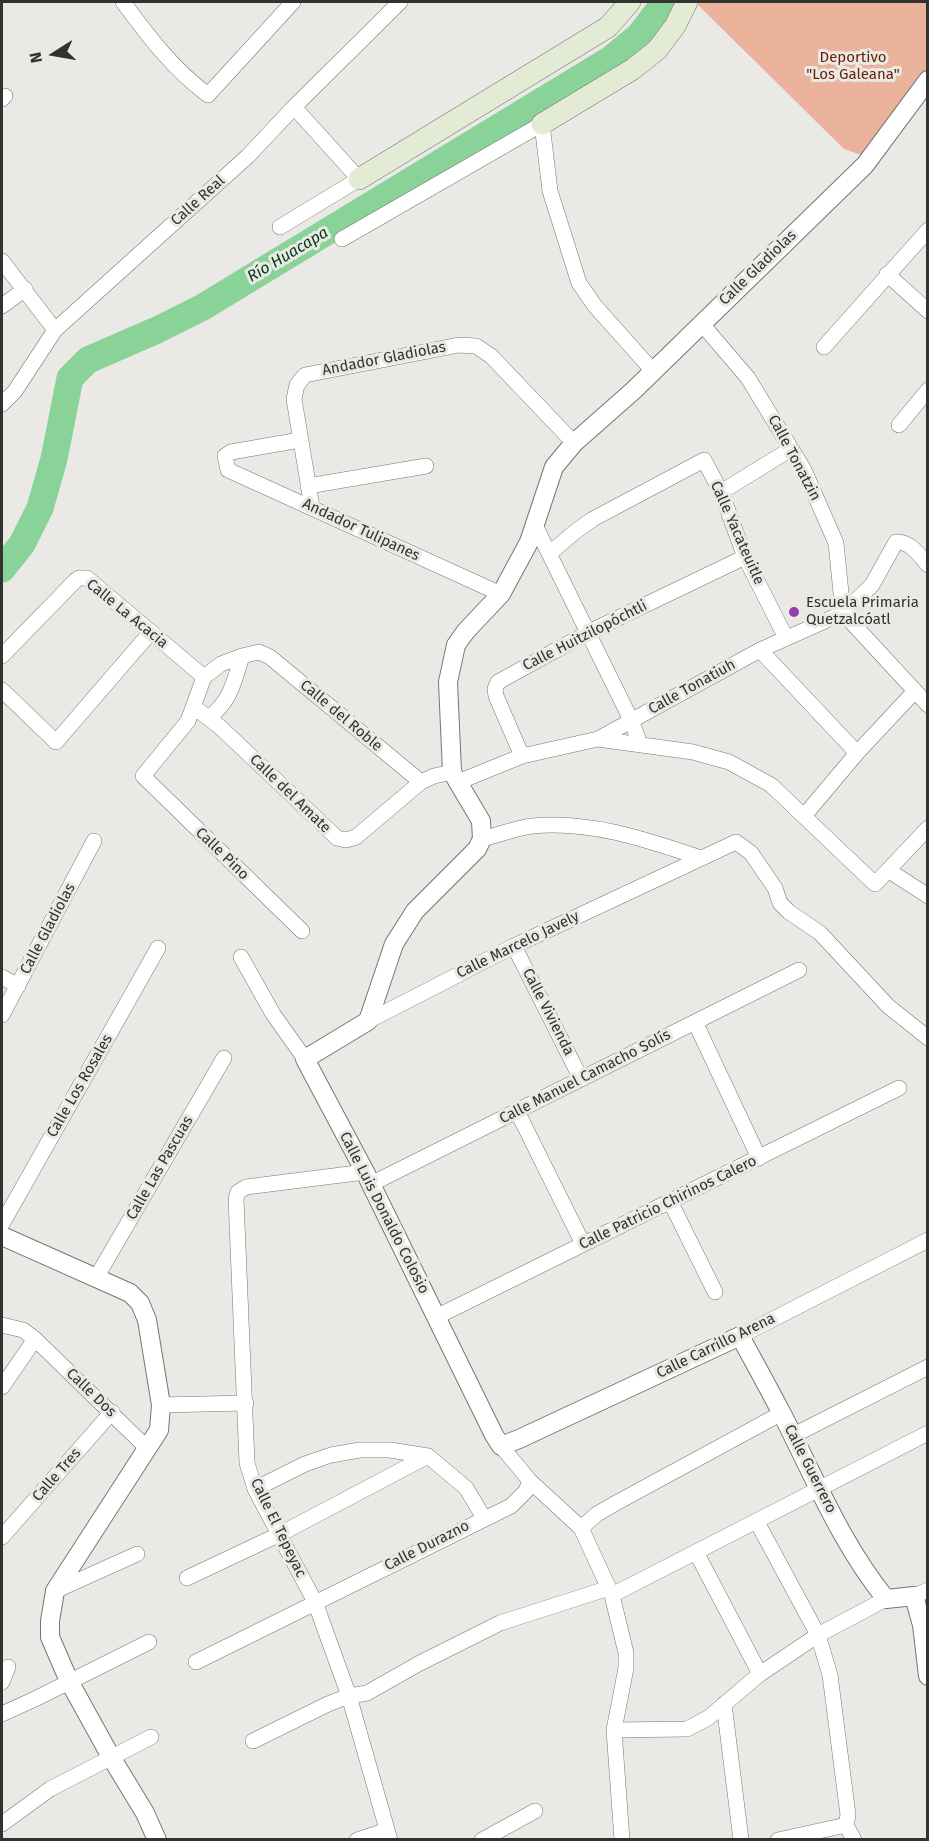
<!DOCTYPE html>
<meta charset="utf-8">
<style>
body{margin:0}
#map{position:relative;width:929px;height:1841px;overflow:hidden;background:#eae9e6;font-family:"Fira Sans",sans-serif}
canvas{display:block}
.frame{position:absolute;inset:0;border:3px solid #323230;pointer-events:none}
.north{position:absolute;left:24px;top:24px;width:60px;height:60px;-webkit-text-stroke:4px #eae9e6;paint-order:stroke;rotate:259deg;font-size:16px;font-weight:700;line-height:24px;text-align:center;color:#323230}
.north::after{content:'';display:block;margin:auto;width:21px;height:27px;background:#323230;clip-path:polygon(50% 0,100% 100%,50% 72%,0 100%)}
</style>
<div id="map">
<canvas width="929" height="1841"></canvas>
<div class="frame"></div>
<div class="north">N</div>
</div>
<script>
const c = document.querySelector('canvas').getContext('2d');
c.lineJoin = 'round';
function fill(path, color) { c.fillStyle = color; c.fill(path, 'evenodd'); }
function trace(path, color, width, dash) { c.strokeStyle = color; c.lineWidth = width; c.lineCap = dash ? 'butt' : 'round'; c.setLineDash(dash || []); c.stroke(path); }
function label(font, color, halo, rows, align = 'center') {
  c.font = font + ' "Fira Sans",sans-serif'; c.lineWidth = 6; c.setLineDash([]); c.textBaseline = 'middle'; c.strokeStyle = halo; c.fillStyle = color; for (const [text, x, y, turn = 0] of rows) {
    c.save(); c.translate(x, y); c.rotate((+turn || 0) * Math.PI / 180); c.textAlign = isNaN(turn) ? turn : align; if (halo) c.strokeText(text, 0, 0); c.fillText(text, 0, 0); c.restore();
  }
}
fill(new Path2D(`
 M 700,2 L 927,2 L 927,71 L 873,159 L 844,149 L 698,5 Z`), '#ebb29c');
trace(new Path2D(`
 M 2,569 L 22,544 L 40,508 L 54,459 L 70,378 L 88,360 L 157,330 L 203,307 L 611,59 L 639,36 L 665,2`), '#89d398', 27);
const minor = new Path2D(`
 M 123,2 C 149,37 172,68 208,95 L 293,2
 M 2,99 L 5,96
 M 280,227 L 359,179 L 294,107
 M 342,239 L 542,124 L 550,191 L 579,283 L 595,306 L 653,371
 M 2,261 L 55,330
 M 887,274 L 928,311
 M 2,306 L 25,289
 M 701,323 L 748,378 L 804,470 L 836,543 L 843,613
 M 824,347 L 928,230
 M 2,404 L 15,391 L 55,330 L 248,156 L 294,107 L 400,2
 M 899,425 L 928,390
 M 300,440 L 231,452 L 225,456 L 228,470 L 501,594
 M 308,486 L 426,466
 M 721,492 L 791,449
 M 312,507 L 294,399 L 297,385 L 305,375 L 459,345 L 476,346 L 491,356 L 574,443
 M 535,525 L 631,720 L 640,744
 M 550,553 L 576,531 L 593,519 L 704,460 L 721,492 L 745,557 L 786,638
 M 843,613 L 928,705
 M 760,650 L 857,753
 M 2,656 L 75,581 L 79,578 L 87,578 L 204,677
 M 2,690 L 56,742 L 150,633
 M 194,707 L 220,727 L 337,838 L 346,840 L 356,837 L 421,782 L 434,776 L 452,772
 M 209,718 C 231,700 234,682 242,656
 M 598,739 L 760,650 L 843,613 L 872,585 L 896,542 C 910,541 919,555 928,565
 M 522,756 L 496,696 L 495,689 L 498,682 L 589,632 L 745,557
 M 458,782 L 522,756 L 598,739 L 693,752 L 729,762 L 771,785 L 875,884 L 928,828
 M 804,816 L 857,753 L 915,691
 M 482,839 C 498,835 516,828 532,826 C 590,820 647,840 701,858
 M 888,870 L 928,896
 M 302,931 L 143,776 L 188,721 L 204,677 L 221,664 L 242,656 L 259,652 L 270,657 L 421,782
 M 514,946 L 581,1079
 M 241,957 L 273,1014 L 305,1059
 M 2,977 L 18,986
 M 2,1015 L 94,841
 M 368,1021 L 514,946 L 736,842 L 751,853 L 775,888 L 780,903 L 789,912 L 820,933 L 888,1006 L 928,1038
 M 695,1022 L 759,1158
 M 517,1111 L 583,1244
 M 365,1172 L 246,1187 L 238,1192 L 236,1199 L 247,1463 L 255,1489 L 315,1602 L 349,1696 L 390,1840
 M 371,1184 L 799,970
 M 670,1201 L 715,1292
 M 2,1224 L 158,948
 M 96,1278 L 224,1058
 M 436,1317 L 899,1088
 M 2,1325 L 23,1330 L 35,1339 L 147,1448
 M 740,1336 L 928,1240
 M 2,1387 L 35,1339
 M 161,1405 L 246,1403
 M 792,1436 L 928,1367
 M 501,1446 L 530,1481 L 581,1528 L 612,1595 L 626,1653 L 626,1668 L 614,1730 L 622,1840
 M 255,1489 L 305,1464 L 331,1455 L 360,1450 L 390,1450 L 428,1456 L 466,1488 L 484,1518
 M 757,1522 L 818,1635 L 830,1675 L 848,1815 L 846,1825 L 854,1840
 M 581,1528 L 597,1514 L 616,1503 L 782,1413
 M 2,1537 L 112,1412
 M 696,1552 L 760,1674
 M 187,1578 L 280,1534 L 428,1456
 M 55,1591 L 137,1554
 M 612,1595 L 928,1433
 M 914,1596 L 928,1590
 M 196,1662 L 511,1506 L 526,1491 L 530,1481
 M 2,1682 L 8,1667
 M 724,1704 L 741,1840
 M 2,1714 L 37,1698 L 149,1642
 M 614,1730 L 687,1729 L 708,1718 L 760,1674 L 818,1635 L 886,1599
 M 253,1741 L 328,1704 L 349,1696 L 367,1693 L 420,1663 L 500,1623 L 609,1588
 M 2,1824 L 50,1789 L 151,1737
 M 357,1840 L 387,1830
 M 482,1840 L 535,1811
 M 778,1840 L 846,1825`);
const tertiary = new Path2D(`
 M 928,80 L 865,165 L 634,390 L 574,443 L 554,467 L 529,542 L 501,594 L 466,631 L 456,645 L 448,682 L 452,772 L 481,821 L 482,839 L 477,849 L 415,911 L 394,944 L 368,1021 L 305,1059 L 365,1172 L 494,1435 L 501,1446 L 519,1439 L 740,1336 C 754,1362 768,1387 782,1414 C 814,1476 841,1544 886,1599 L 914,1596 L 922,1625 L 928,1676
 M 2,1236 L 130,1293 L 140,1303 L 147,1320 L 161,1405 L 159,1430 L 55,1591 L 50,1621 L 50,1637 L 69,1681 L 111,1757 L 145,1813 L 157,1840`);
const secondary = new Path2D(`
 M 542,124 L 633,69 L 657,50 L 675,26 L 687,2
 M 359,179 L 608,27 L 630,2`);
trace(minor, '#777673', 16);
trace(tertiary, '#777673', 20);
trace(secondary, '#777673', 22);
trace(minor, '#fff', 15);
trace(tertiary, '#fff', 18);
trace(secondary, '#e4ebd5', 21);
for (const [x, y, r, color] of [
 [794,612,6,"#973da8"]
]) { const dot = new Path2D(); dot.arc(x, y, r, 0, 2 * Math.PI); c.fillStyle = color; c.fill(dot); trace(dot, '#eae9e6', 2); }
label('15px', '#6c2200', '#eae9e6', [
 ["Deportivo",853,58],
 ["\"Los Galeana\"",853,75]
]);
label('15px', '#323230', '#eae9e6', [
 ["Calle Real",198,201,-42],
 ["Calle Gladiolas",758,268,-44],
 ["Andador Gladiolas",384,359,-11],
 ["Calle Tonatzin",794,458,62],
 ["Andador Tulipanes",361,530,25],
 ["Calle Yacateuitle",737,533,66],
 ["Calle La Acacia",127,614,39],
 ["Calle Huitzilopóchtli",585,636,-27],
 ["Calle Tonatiuh",692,687,-29],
 ["Calle del Roble",341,716,40],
 ["Calle del Amate",290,794,44],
 ["Calle Pino",222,854,44],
 ["Calle Gladiolas",48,929,-62],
 ["Calle Marcelo Javely",518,945,-26],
 ["Calle Vivienda",548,1012,63],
 ["Calle Manuel Camacho Solís",585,1077,-27],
 ["Calle Los Rosales",80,1086,-60],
 ["Calle Las Pascuas",160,1168,-60],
 ["Calle Patricio Chirinos Calero",668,1203,-26],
 ["Calle Luis Donaldo Colosio",384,1213,63],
 ["Calle Carrillo Arena",716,1346,-26],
 ["Calle Dos",91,1393,44],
 ["Calle Guerrero",810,1469,63],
 ["Calle Tres",57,1475,-49],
 ["Calle El Tepeyac",278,1528,64],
 ["Calle Durazno",427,1546,-27]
]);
label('15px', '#323230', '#eae9e6', [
 ["Escuela Primaria",806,603],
 ["Quetzalcóatl",806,620]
], 'left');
label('italic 16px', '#003a15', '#eae9e6', [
 ["Río Huacapa",288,255,-31]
]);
</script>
